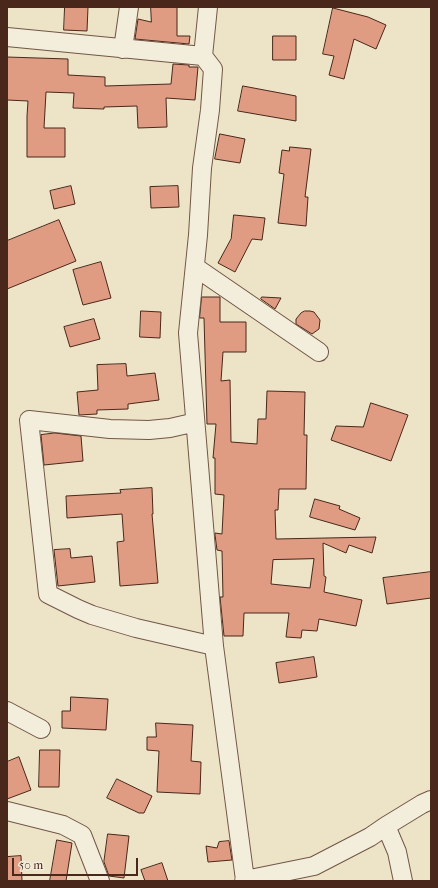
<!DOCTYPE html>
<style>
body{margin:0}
#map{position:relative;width:438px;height:888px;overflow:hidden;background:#ede3c7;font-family:"IM FELL French Canon",serif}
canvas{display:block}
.frame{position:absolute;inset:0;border:8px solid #49271a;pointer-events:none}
.scale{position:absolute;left:12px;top:858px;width:126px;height:18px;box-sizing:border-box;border:2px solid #49271a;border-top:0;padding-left:5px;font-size:12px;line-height:14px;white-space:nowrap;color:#49271a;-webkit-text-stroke:3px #f3eddb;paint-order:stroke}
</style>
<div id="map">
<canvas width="438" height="888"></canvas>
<div class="frame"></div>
<div class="scale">50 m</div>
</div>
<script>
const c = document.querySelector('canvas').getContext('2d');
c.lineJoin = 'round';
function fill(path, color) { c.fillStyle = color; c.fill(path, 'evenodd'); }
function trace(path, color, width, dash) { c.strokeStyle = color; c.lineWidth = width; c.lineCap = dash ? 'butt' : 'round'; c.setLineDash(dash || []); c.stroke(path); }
const building = new Path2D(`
 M 65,7 L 88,7 L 87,31 L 64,30 Z
 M 151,7 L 177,7 L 177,36 L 190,36 L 189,44 L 135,39 L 138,19 L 151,22 Z
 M 333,8 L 368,17 L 386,25 L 376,49 L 354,39 L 344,79 L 329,75 L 334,56 L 323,54 Z
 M 273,36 L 296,36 L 296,60 L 273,60 Z
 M 7,57 L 68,59 L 68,75 L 105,77 L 105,86 L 171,84 L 173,64 L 189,65 L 189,67 L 198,67 L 195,100 L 166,98 L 167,127 L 138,128 L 137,106 L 104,107 L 104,109 L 73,108 L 74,93 L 46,92 L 44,128 L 65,128 L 65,157 L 27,157 L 27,116 L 28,101 L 7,100 Z
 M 243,86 L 296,96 L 296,121 L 238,111 Z
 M 220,134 L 245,139 L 240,163 L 215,159 Z
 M 290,147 L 311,149 L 305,197 L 308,197 L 306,226 L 278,223 L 284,174 L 279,173 L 282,150 L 289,151 Z
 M 71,186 L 75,204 L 54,209 L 50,191 Z
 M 178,186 L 179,207 L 151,208 L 150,187 Z
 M 234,215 L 265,218 L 262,240 L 252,239 L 235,272 L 218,263 L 231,239 Z
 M 59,220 L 76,261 L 7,289 L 7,241 Z
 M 101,262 L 111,298 L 83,305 L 73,270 Z
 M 202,297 L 220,297 L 220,322 L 246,322 L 246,352 L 223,352 L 221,381 L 230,380 L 231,442 L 257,444 L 258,419 L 266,419 L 267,391 L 305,392 L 304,435 L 307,435 L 306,489 L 279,489 L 278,510 L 275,510 L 276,539 L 376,537 L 372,553 L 349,545 L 346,553 L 323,543 L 324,576 L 326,577 L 324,592 L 362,600 L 356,626 L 319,619 L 317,631 L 302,630 L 301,638 L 286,637 L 289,613 L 244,613 L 243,636 L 224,636 L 220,597 L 223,597 L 222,551 L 217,550 L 215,535 L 215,533 L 222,534 L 224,495 L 215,494 L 215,458 L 213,458 L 216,424 L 207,424 L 204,318 L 200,318 ZM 314,559 L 310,588 L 271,584 L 273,560 Z
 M 262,297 L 281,298 L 275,309 L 261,299 Z
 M 141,311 L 161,312 L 160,338 L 140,337 Z
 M 305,311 L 310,311 L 314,312 L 320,320 L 319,329 L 312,334 L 296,324 L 296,319 L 301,313 Z
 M 94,319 L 100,339 L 70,347 L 64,327 Z
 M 126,364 L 127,376 L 155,373 L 159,400 L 128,404 L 128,409 L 97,410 L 97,414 L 79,415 L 77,392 L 98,390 L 97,365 Z
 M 371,403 L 408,415 L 391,461 L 331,440 L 336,426 L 363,427 Z
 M 55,433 L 81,436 L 83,461 L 44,465 L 41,435 Z
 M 152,488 L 153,514 L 152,514 L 158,583 L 120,586 L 117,542 L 124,541 L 122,514 L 67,518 L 66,496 L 121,493 L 120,490 Z
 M 315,499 L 340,506 L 339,509 L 360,518 L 355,530 L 310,517 Z
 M 70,549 L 71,558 L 92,556 L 95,582 L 58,586 L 54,550 Z
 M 431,572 L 431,598 L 387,604 L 383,578 Z
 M 314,657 L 317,677 L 279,683 L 276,663 Z
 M 71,697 L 108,699 L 106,730 L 62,728 L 62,711 L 70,711 Z
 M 156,723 L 193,725 L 191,761 L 201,762 L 200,794 L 157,792 L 159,751 L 147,750 L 147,737 L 156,737 Z
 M 40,750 L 60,750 L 59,787 L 39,787 Z
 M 19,757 L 31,790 L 7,799 L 7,762 Z
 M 117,779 L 152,796 L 144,813 L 139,813 L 107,798 Z
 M 108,834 L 129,836 L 124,878 L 109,876 L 104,862 Z
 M 57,840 L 72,843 L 66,881 L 50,881 Z
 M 229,841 L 232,860 L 208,862 L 206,846 L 217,848 L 219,842 Z
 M 21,856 L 22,881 L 7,881 L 7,857 Z
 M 162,863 L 168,881 L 145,881 L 141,870 Z`);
fill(building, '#e09c83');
trace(building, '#49271a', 1);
const minor = new Path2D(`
 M 7,37 L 203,56 L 213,69 L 210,110 L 202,168 L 198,235 L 188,333 L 214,646 L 245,880 L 244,881
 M 123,49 L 129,7
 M 203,56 L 208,7
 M 195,267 L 319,352
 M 192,423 L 170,428 L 149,430 L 110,429 L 29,420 L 48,594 L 78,609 L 92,615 L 136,628 L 214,646
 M 7,711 L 41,729
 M 7,811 L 63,825 L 82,835 L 100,881
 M 386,826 L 397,852 L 403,881
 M 245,880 L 314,866 L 370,837 L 386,826 L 422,804 L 431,800`);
trace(minor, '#725645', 20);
trace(minor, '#f3eddb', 18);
</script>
